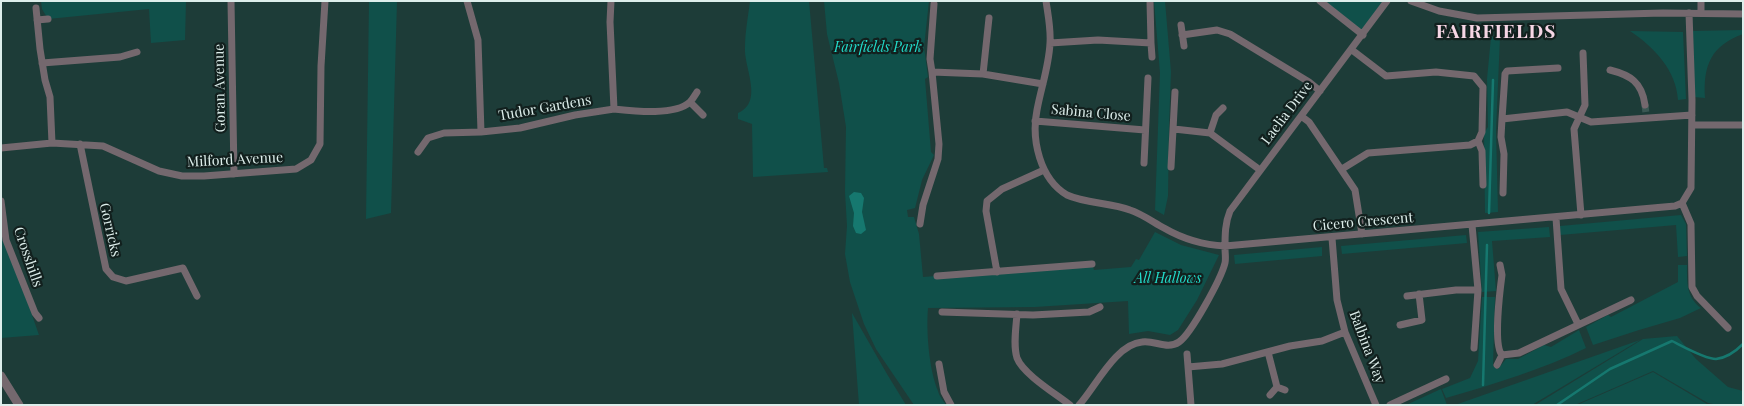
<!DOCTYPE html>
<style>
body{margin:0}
#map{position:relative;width:1744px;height:406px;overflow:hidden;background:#1d3c38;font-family:"Playfair Display",serif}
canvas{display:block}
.frame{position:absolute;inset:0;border:2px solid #ddeeeb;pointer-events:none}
</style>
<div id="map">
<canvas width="1744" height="406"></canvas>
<div class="frame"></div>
</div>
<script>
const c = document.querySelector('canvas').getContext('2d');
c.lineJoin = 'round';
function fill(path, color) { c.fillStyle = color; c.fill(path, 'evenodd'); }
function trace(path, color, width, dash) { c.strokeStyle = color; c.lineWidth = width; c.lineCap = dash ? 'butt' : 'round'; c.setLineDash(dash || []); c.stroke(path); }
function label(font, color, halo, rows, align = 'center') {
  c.font = font + ' "Playfair Display",serif'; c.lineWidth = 4.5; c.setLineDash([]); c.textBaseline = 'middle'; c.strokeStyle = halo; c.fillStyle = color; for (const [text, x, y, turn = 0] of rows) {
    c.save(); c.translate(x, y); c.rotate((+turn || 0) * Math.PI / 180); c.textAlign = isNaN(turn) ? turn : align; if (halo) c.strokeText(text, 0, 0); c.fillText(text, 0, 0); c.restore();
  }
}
fill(new Path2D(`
 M 41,1 L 186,1 L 185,40 L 151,43 L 149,9 L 48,19 L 42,9 Z
 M 369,1 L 397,1 L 391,213 L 366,219 Z
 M 750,1 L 809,1 L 824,168 L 827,168 L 828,172 L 753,177 L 752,124 L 738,119 L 738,113 C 764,102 744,68 745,48 C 745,33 748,17 750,1 Z
 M 824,1 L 929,1 L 924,47 L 928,77 L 925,79 L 931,152 L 934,155 L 922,180 L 915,208 L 907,210 L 908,217 L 914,217 L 919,234 L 923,277 L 1092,264 L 1094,270 L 1131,267 L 1136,259 L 1139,260 L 1155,232 L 1181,245 L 1219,255 L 1197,300 L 1178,330 L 1170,335 L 1148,331 L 1129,334 L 1128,301 L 1035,307 L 928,308 C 926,331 929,369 938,391 C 939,396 943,400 946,405 L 914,405 L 876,349 L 864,324 L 850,282 L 845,254 L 847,226 L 845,192 L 846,127 L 839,83 L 827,34 Z
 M 1154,1 L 1165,1 L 1171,72 L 1169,126 L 1168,196 L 1164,215 L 1155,210 L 1160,73 Z
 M 1323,1 L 1385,1 L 1362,32 Z
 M 1743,30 L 1743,34 C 1711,46 1703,65 1705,98 L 1694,97 L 1693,31 Z
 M 1630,31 L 1683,32 L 1686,99 L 1678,100 C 1676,70 1655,48 1630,31 Z
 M 1491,37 L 1500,37 L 1496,131 L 1498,212 L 1485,213 L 1484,133 L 1488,127 L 1487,79 Z
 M 1,211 L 6,241 L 39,335 L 1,338 Z
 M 1681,215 L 1686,224 L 1687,256 L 1678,257 L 1676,225 L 1560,235 L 1560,226 Z
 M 1549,227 L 1550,237 L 1492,241 L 1496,291 L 1482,292 L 1478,232 Z
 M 1466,235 L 1467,243 L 1342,254 L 1341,246 Z
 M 1322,247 L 1322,256 L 1235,264 L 1234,255 Z
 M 1678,265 L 1687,265 C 1687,281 1686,297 1701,308 L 1680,318 L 1639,330 L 1593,345 L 1586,327 L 1608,315 L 1611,317 L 1678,282 Z
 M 1482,297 L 1495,297 L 1493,366 L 1498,369 L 1506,359 L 1518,359 L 1544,345 L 1551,347 L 1579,330 L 1586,348 C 1541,370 1494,384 1446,398 L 1442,389 L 1470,378 L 1478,361 Z
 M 852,313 L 887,374 L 906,405 L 859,405 Z
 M 1677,336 L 1696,359 L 1728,387 L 1743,391 L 1743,405 L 1718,405 L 1708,403 L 1653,371 L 1575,405 L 1535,405 L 1643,339 Z
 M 1640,340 L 1532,405 L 1455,405 Z
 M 1653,372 L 1707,404 L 1712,405 L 1577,405 Z
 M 1441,389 L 1447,405 L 1406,405 Z`), '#10504a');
fill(new Path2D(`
 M 854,192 L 861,193 L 864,198 L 862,212 L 866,230 L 861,234 L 856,233 L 853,226 L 854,213 L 849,196 Z`), '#16786f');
trace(new Path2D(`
 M 1489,213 L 1493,80
 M 1483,385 L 1487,245
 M 1557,405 L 1610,369 L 1672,341 C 1682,346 1705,359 1716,359 C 1726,358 1736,351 1743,344`), '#16786f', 2.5);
trace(new Path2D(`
 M 1645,105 L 1646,113`), '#3a5753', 7, [7, 3.5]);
trace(new Path2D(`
 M 231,1 L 234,174
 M 467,1 L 478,40 L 481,132
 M 611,1 L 610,22 L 614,109 C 633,111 675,116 690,102 C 693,99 695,95 697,92
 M 1046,1 C 1048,15 1051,29 1050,43 C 1049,66 1041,88 1037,110 C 1031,140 1040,179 1067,195 C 1084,203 1112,203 1130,210 C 1142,214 1153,222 1164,228 C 1183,239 1203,245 1225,246 L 1675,206 L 1682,203 L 1691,188 L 1692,100 L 1689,13
 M 1150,1 L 1151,43
 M 1320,1 L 1363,35
 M 1411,1 L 1439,11 L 1477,18 L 1663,13 L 1743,14
 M 1701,1 L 1701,13
 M 36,8 L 40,49 L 45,80 L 50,97 L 52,143
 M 989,18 L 983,74 L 1043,84
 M 37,20 L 48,19
 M 1181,25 L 1184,46
 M 1182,35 L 1217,30 L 1230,34 L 1309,82 L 1320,91
 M 1050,43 L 1098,40 L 1151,43 L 1152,57
 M 42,63 L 120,57 L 137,52
 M 1610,70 C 1630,75 1642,82 1645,105
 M 932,72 L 930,59 L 934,4
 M 690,102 L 703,115
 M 1301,116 L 1309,122 L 1355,190 L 1362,234
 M 1502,119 L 1567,112 L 1591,122 L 1692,115
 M 1035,121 L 1145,130
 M 1692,125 L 1743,125
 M 1174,129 L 1210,133 L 1260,170
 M 1210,133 L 1216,115 L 1223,108
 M 1478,141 L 1482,151 L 1483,185
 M 80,144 L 106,269 L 113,277 L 126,281 L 183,268 L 197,296
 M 1,148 L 52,143 L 103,146 L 159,171 L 182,176 L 204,176 L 296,169 L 311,160 L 320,144 L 321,66 L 325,1
 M 418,152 L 428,138 L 444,133 L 481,132 L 520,128 L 575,115 L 614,109
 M 1144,163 L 1148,78
 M 1171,167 L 1175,92
 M 1342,169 L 1368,153 L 1470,145 L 1478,141 L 1482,132 L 1483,87 L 1474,76 L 1436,72 L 1386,76 L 1352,50
 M 1503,193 L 1504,154 L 1501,137 L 1502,119 L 1505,74 L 1507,71 L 1558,68
 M 1,201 L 6,240 L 35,313 L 39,318
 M 1682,203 L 1691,224 L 1692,287 L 1697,296 L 1728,328
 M 1581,215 L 1574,129 L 1585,105 L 1583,53
 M 1556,218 L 1561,289 L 1578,324
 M 920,224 L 923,205 L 938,159 L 939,144 L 932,72 L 983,74
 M 1472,225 L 1478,290 L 1474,348
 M 1332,238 L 1337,300 L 1345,332 L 1376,405
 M 1500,265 L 1502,275 C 1500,290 1493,345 1502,355 L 1519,353 L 1631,300
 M 997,272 L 986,211 L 987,201 L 1002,189 L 1044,170
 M 937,276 L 1092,264
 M 1407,296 L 1456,290 L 1478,290
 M 942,312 L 1033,315 L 1089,312 L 1100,307
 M 1017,314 C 1016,328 1013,345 1017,358 C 1023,374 1056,394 1070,405
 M 1400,325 L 1422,320 L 1419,294
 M 1268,352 L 1277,387
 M 1187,354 L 1191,405
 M 939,364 L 944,392 L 951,405
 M 1497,365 L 1502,355
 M 1188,367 L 1222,364 L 1290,346 L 1322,341 L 1345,332
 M 1270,395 L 1277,387 L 1285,390
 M 1079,405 C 1096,386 1116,344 1142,342 C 1155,340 1167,350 1179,342 C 1191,334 1221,279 1225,263 C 1226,259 1225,253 1225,248 C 1225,235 1225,223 1230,211 L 1387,1
 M 1390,405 L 1446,379`), '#74686e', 7);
trace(new Path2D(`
 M 1,376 L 19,405`), '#74686e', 9);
label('italic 14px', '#22dbca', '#12201e', [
 ["Fairfields Park",878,48],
 ["All Hallows",1168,279]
]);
label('14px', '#ddeeeb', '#12201e', [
 ["Goran Avenue",220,88,-91],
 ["Tudor Gardens",545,108,-10],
 ["Sabina Close",1091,113,5],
 ["Laelia Drive",1287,113,-53],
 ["Milford Avenue",235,160,-3],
 ["Cicero Crescent",1363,222,-5],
 ["Gorricks",110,230,77],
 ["Crosshills",28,257,71],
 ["Balbina Way",1367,347,69]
]);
c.letterSpacing = '1px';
label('bold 19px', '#f6d6e5', '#12201e', [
 ["FAIRFIELDS",1496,32]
]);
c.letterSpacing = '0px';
</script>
